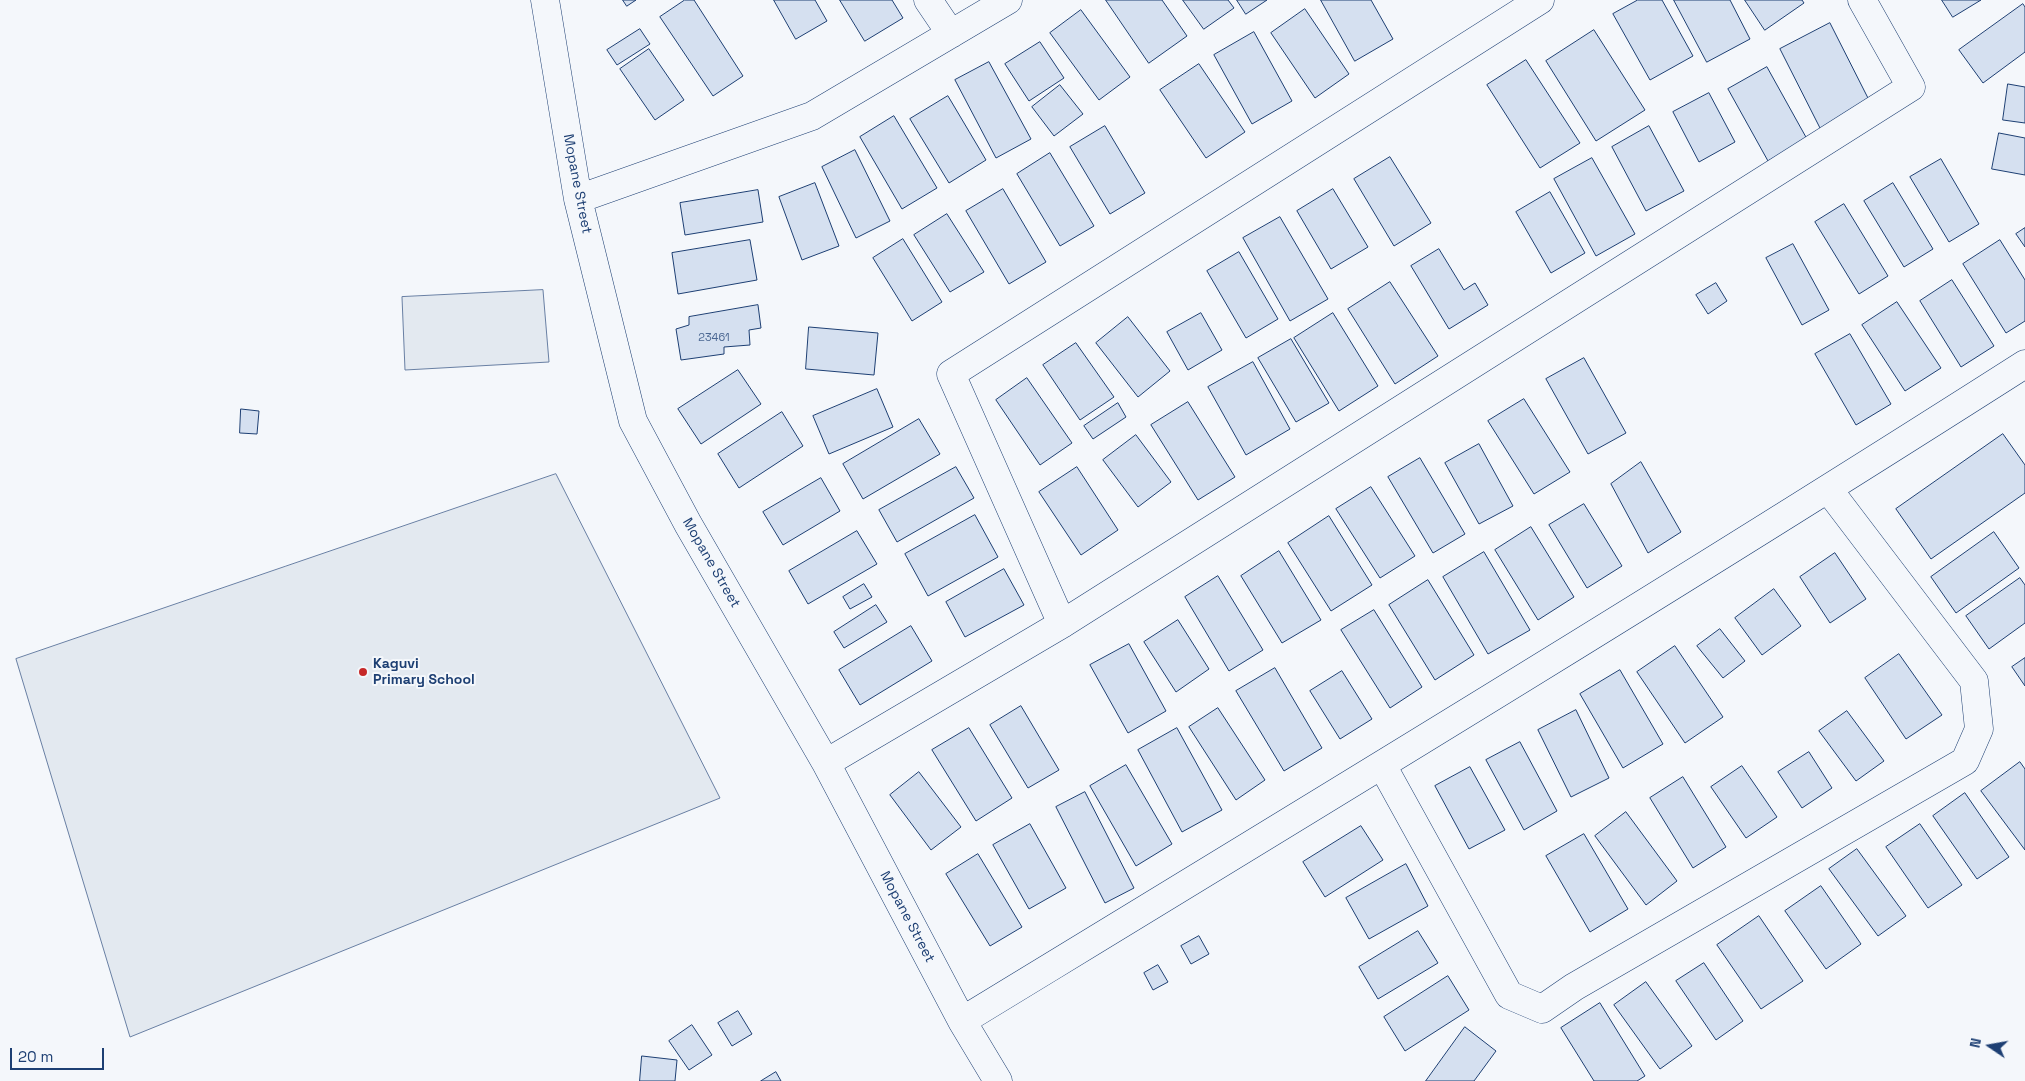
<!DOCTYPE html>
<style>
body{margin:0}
#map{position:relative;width:2025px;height:1081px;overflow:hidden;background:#f4f7fb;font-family:"Space Grotesk",sans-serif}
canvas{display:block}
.north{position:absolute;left:1965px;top:1021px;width:50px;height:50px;-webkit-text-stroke:4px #f4f7fb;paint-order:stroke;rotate:282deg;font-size:14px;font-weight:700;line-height:20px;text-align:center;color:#1d3f73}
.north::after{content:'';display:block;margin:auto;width:18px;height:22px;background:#1d3f73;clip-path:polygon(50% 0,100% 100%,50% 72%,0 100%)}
.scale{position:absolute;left:10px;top:1048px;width:94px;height:22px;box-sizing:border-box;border:2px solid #1d3f73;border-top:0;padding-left:6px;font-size:15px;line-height:18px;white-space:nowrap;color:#1d3f73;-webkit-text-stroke:4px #f4f7fb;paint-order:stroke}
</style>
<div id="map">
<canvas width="2025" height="1081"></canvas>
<div class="north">N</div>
<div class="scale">20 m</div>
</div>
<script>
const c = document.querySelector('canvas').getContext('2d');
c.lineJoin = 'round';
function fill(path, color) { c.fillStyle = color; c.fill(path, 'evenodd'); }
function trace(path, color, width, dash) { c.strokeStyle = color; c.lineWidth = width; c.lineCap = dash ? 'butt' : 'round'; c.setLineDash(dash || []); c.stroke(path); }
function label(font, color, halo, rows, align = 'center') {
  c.font = font + ' "Space Grotesk",sans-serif'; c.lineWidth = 4; c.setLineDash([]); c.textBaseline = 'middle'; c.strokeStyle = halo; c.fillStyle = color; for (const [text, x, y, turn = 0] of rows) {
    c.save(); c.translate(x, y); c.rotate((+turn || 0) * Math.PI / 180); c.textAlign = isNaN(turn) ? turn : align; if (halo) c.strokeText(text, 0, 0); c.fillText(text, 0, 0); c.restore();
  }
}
const green = new Path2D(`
 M 543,290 L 549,362 L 405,370 L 402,297 Z
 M 556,474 L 720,798 L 130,1037 L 16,659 Z`);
fill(green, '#e3e9f0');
trace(green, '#687fa3', 1);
const building = new Path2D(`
 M 623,0 L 636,0 L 627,6 Z
 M 685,0 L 694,0 L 743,76 L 713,96 L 660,17 Z
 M 774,0 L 815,0 L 827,21 L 796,39 Z
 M 840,0 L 892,0 L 903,18 L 865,41 Z
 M 1106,0 L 1162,0 L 1187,36 L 1149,63 Z
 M 1183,0 L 1228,0 L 1234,8 L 1204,29 Z
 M 1237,0 L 1267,0 L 1246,14 Z
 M 1321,0 L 1371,0 L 1393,39 L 1355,61 Z
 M 1638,0 L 1662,0 L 1693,56 L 1650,80 L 1613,14 Z
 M 1674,0 L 1730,0 L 1750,39 L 1707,62 Z
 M 1745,0 L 1802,0 L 1804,3 L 1765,30 Z
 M 1942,0 L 1981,0 L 1953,17 Z
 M 2023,4 L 2025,7 L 2025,52 L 1983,83 L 1959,50 Z
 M 1305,9 L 1349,74 L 1315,98 L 1271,33 Z
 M 1081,10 L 1130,77 L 1099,100 L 1050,33 Z
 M 1830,23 L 1871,104 L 1821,130 L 1780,49 Z
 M 640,29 L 650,44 L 617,65 L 607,50 Z
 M 1594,30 L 1645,110 L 1596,141 L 1546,61 Z
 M 1254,32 L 1292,101 L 1252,124 L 1214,55 Z
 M 1040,42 L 1064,78 L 1029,101 L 1005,64 Z
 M 649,49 L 684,100 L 655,120 L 620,69 Z
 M 1526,60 L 1580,143 L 1540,168 L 1487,85 Z
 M 989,62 L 1031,139 L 996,158 L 955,80 Z
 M 1199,64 L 1245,132 L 1206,158 L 1160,90 Z
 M 1767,67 L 1807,139 L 1768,161 L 1728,89 Z
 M 2008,84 L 2025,87 L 2025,123 L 2003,120 Z
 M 1060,85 L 1083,114 L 1054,136 L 1032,107 Z
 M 1709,93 L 1735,142 L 1699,162 L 1673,112 Z
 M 948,96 L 986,160 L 949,183 L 910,119 Z
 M 894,116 L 937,188 L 902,209 L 860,137 Z
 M 1105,126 L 1145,193 L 1110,214 L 1070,147 Z
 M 1649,126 L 1684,191 L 1646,211 L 1612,147 Z
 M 1999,133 L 2025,138 L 2025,175 L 1992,169 Z
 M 855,150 L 890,221 L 856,238 L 822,167 Z
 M 1050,153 L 1094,226 L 1060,246 L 1017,174 Z
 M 1390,157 L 1431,223 L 1394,246 L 1354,179 Z
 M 1592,158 L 1635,234 L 1596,256 L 1554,179 Z
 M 1941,159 L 1979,224 L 1949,242 L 1910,177 Z
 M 815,183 L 839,246 L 802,260 L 779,197 Z
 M 1893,183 L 1933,249 L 1904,267 L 1864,201 Z
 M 1003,189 L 1046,262 L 1009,284 L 966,211 Z
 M 1333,189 L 1368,247 L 1331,269 L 1297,211 Z
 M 758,190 L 763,222 L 685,235 L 680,203 Z
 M 1550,192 L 1585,253 L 1551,273 L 1516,212 Z
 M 1844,204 L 1888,276 L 1859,294 L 1815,222 Z
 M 947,214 L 984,272 L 950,292 L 914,235 Z
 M 1280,217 L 1328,299 L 1290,321 L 1243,238 Z
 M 2025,228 L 2025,247 L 2016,234 Z
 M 903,239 L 942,302 L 912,321 L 873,258 Z
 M 750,240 L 757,280 L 678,294 L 672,253 Z
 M 2000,240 L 2025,280 L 2025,321 L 2006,333 L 1963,264 Z
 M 1793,244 L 1829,310 L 1802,325 L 1766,258 Z
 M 1439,249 L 1464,290 L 1475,283 L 1488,305 L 1449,329 L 1411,266 Z
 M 1239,252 L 1278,319 L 1246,338 L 1207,271 Z
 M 1952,280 L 1994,346 L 1961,367 L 1920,301 Z
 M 1390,282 L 1438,356 L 1395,384 L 1348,309 Z
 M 1716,283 L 1727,301 L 1708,314 L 1696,295 Z
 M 1897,302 L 1941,368 L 1905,391 L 1862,325 Z
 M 758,305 L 761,328 L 749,330 L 750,345 L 724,347 L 724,354 L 681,360 L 676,329 L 689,325 L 689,317 Z
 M 1201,313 L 1222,350 L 1188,370 L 1167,332 Z
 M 1333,313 L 1378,386 L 1339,411 L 1294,338 Z
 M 1128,317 L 1170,371 L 1138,397 L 1096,343 Z
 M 809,327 L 878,333 L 874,375 L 806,369 Z
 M 1850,334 L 1891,404 L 1856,425 L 1815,354 Z
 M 1291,339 L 1329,403 L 1296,422 L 1258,358 Z
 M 1076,343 L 1114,397 L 1080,420 L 1043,365 Z
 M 1584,358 L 1626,433 L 1588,454 L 1546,379 Z
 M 1253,362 L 1290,429 L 1246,455 L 1208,387 Z
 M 738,370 L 761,404 L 701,444 L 678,409 Z
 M 1027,378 L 1072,443 L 1040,465 L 996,400 Z
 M 877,389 L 893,427 L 829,454 L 813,416 Z
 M 1524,399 L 1570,472 L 1534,494 L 1488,421 Z
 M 1188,402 L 1235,477 L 1198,500 L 1151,425 Z
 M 1118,403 L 1126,417 L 1093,439 L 1084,426 Z
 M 241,409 L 259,411 L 257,434 L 240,433 Z
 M 782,412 L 803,446 L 739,488 L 718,454 Z
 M 919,419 L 940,454 L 863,499 L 843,464 Z
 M 2003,434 L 2025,465 L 2025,493 L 1931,559 L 1896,509 Z
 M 1136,435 L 1171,482 L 1138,507 L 1103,460 Z
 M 1479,444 L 1513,506 L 1479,524 L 1445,463 Z
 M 1420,458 L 1465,534 L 1433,553 L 1388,477 Z
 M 1641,462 L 1681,532 L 1648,553 L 1611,484 Z
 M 956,467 L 974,498 L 897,542 L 879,510 Z
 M 1077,467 L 1118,530 L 1081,555 L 1039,492 Z
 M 821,478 L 840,511 L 783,545 L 763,512 Z
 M 1371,487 L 1415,556 L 1380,578 L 1336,509 Z
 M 1584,504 L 1622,566 L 1587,588 L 1549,525 Z
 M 975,515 L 998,557 L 928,596 L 905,554 Z
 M 1329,516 L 1372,585 L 1331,611 L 1288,543 Z
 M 1531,527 L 1574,597 L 1538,620 L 1495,550 Z
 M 857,531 L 877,564 L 808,604 L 789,571 Z
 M 1994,532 L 2019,568 L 1956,613 L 1931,577 Z
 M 1279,551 L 1321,620 L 1282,643 L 1241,576 Z
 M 1484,552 L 1530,630 L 1488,654 L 1443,577 Z
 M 1835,553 L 1866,599 L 1830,623 L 1800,577 Z
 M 1004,569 L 1024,605 L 965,637 L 946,602 Z
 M 1218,576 L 1263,650 L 1229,671 L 1185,597 Z
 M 2020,578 L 2025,585 L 2025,623 L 1989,649 L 1966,616 Z
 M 1428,580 L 1474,655 L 1435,680 L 1389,605 Z
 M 864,584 L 872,597 L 850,609 L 843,597 Z
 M 1774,589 L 1801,626 L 1762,655 L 1735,618 Z
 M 876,605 L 887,622 L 844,648 L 834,632 Z
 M 1374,610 L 1422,687 L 1390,708 L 1341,630 Z
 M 1178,620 L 1209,669 L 1176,692 L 1144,642 Z
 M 911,626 L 932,661 L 860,705 L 839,670 Z
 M 1720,629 L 1745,661 L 1723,678 L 1697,646 Z
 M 1129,644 L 1166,711 L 1128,733 L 1090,665 Z
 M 1675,646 L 1723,717 L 1685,743 L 1637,672 Z
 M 1899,654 L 1942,715 L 1906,739 L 1865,678 Z
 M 2025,658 L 2025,686 L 2012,667 Z
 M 1275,668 L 1322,748 L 1284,771 L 1236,691 Z
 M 1620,670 L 1663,744 L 1623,768 L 1580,694 Z
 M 1342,671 L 1372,719 L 1340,739 L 1310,691 Z
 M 1021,706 L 1059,770 L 1028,788 L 990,725 Z
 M 1218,708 L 1265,780 L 1236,800 L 1189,727 Z
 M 1576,710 L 1609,778 L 1571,797 L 1538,730 Z
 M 1847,711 L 1884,761 L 1856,781 L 1819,731 Z
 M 969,728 L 1012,798 L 976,821 L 932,750 Z
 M 1177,728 L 1222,810 L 1182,832 L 1138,750 Z
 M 1520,742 L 1557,811 L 1524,830 L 1486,760 Z
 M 1809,752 L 1832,788 L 1802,808 L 1778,772 Z
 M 2020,762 L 2025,769 L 2025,850 L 1981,791 Z
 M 1126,765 L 1172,844 L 1136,866 L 1090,786 Z
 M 1742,766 L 1777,817 L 1746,838 L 1711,787 Z
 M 1470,767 L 1505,830 L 1469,849 L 1435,786 Z
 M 919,772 L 961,827 L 931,850 L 890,795 Z
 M 1683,777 L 1726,847 L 1693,868 L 1650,798 Z
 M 1085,792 L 1134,888 L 1105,903 L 1056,807 Z
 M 1965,793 L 2009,857 L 1977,879 L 1933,816 Z
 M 1626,812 L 1677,881 L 1646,905 L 1595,836 Z
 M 1030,824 L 1066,888 L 1029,909 L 993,845 Z
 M 1920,824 L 1962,885 L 1928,908 L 1886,847 Z
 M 1361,826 L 1383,860 L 1325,897 L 1303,862 Z
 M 1584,834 L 1628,909 L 1590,932 L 1546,856 Z
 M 1857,849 L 1906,916 L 1878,936 L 1829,869 Z
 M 978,854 L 1022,927 L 990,946 L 946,874 Z
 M 1406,864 L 1428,906 L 1369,939 L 1346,898 Z
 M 1821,886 L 1861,944 L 1826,969 L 1785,911 Z
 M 1759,916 L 1803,981 L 1761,1009 L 1717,945 Z
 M 1418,931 L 1438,963 L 1378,999 L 1359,967 Z
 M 1199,936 L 1209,954 L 1191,964 L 1181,946 Z
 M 1704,963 L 1743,1021 L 1716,1040 L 1676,981 Z
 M 1158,965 L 1168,982 L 1153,990 L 1144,973 Z
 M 1448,976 L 1469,1010 L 1405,1051 L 1384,1017 Z
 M 1646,982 L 1692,1046 L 1660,1069 L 1614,1005 Z
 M 1600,1003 L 1645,1076 L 1637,1081 L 1594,1081 L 1561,1028 Z
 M 738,1011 L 752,1034 L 732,1046 L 718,1023 Z
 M 692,1025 L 712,1055 L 689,1070 L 669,1041 Z
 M 1465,1027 L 1496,1051 L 1474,1081 L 1426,1081 Z
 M 642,1056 L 677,1060 L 675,1081 L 640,1081 Z
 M 776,1072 L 781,1081 L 761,1081 Z`);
fill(building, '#d5e0f0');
trace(building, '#1d3f73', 1);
const street = new Path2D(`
 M 545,0 L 578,199 L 633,421 L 688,524 L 826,763 L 962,1021 L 998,1081
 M 928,0 L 951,34
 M 578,199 L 812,116 L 1008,0
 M 1062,624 L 951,374 L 1540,0
 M 826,763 L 1062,624 L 1911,87 L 1862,0
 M 1382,765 L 1509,995 L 1542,1009 L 1574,987 L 1965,761 L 1979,729 L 1974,681 L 1828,489
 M 962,1021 C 1318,804 1674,588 2025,364`);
trace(street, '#1d3f73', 29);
trace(street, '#f4f7fb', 28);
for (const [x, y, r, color] of [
 [363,672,5,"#c62828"]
]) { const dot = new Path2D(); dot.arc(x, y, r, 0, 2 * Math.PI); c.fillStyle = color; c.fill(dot); trace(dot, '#f4f7fb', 2); }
label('11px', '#4b6792', null, [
 ["23461",714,338]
]);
label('14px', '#1d3f73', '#f4f7fb', [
 ["Mopane Street",577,184,79],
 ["Mopane Street",711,563,60],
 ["Mopane Street",907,917,62]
]);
label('bold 14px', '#1d3f73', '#f4f7fb', [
 ["Kaguvi",373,664],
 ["Primary School",373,680]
], 'left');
</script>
